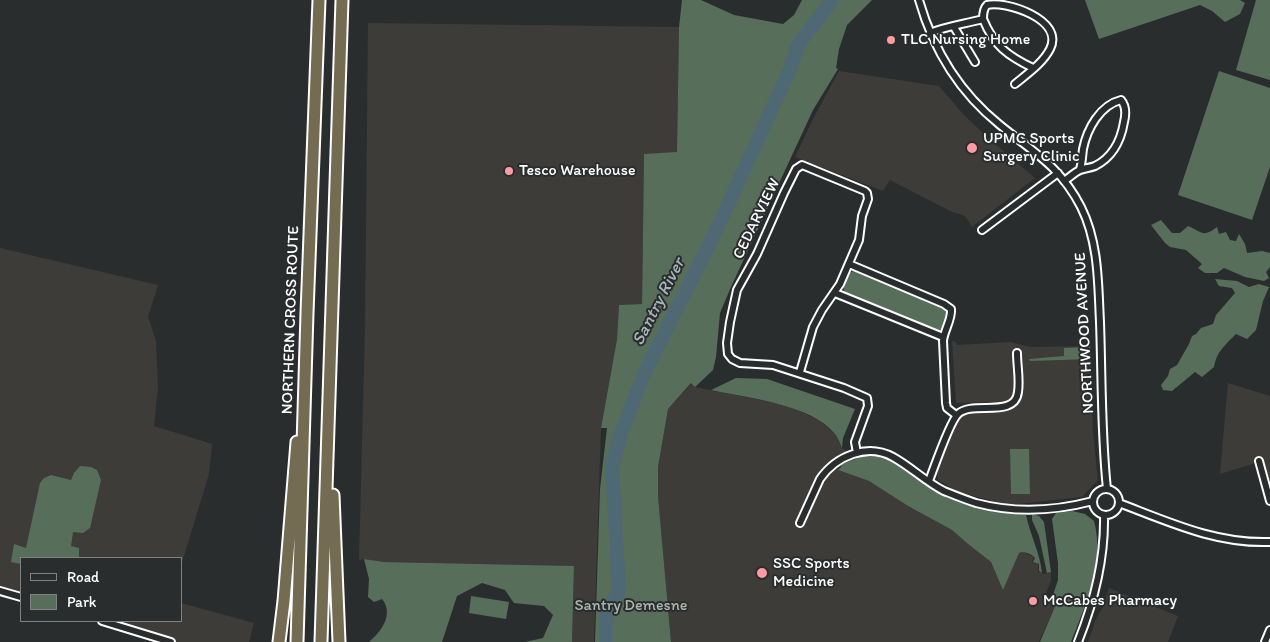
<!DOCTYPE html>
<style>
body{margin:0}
#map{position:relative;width:1270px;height:642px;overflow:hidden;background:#2a2d2e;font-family:Itim,sans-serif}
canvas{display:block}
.legend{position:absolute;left:20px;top:557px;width:162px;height:65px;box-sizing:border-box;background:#2a2d2e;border:1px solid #7f8182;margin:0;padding:6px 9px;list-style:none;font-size:15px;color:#fff}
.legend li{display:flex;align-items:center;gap:10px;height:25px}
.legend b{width:25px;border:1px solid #7f8182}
</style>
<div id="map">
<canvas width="1270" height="642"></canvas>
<ul class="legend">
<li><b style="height:6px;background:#2a2d2e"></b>Road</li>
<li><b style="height:14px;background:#576e5a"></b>Park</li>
</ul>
</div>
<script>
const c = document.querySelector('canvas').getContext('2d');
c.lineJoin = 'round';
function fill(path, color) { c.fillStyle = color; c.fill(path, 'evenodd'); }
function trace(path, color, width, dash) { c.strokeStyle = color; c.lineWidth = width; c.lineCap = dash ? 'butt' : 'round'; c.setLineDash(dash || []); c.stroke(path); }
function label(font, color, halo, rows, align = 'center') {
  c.font = font + ' Itim,sans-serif'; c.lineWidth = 4; c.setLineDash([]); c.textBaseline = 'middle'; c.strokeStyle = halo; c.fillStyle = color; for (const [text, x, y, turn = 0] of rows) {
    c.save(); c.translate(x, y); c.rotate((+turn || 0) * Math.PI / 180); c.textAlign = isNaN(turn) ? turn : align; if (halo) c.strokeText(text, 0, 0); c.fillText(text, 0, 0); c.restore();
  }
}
fill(new Path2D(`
 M 368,23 L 679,27 L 677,153 L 644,154 L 642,304 L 619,305 L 617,339 L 601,428 L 594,642 L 572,642 L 574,566 L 384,562 L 364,559 L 359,560 L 365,329 Z
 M 839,71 L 939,86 L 963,114 L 988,138 L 1035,178 L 972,227 L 965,216 L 950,211 L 890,180 L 883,191 L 795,157 L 813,119 Z
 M 0,248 L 158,285 L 148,317 L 156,341 L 158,387 L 154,426 L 212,444 L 209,474 L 181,566 L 181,558 L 21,558 L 21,597 L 0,591 Z
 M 952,341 L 956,342 L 957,345 L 1011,342 L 1030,347 L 1091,346 L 1093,432 L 1098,480 L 1082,497 L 1008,505 L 959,492 L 938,480 L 937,469 L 956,421 L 961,414 L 992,413 L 991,402 L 956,403 Z
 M 692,383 L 695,387 L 790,406 L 820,421 L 835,434 L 842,448 L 847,451 L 838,470 L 869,481 L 908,506 L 952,530 L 968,544 L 991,562 L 1003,589 L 1018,553 L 1023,552 L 1034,557 L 1032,562 L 1038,564 L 1038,572 L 1044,574 L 1051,572 L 1051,581 L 1044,598 L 1056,604 L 1039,642 L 671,642 L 658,496 L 658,467 L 668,409 Z
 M 1228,383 L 1270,396 L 1270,489 L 1262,461 L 1220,474 Z
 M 1109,588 L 1178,616 L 1168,642 L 1088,642 L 1096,619 L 1103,607 Z
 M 181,603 L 254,623 L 249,642 L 171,642 L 102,621 L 181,621 Z`), '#3e3c39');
fill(new Path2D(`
 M 682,0 L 701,0 L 734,15 L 783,24 L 794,15 L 802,0 L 872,0 L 847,25 L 839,49 L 836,68 L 838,69 L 813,110 L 731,287 L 720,313 L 716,357 L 713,370 L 695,387 L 691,383 L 668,409 L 658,467 L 658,496 L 671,642 L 595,642 L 600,489 L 607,428 L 601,428 L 617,339 L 619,305 L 642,304 L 644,154 L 677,152 L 679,27 Z
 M 1085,0 L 1240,0 L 1245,3 L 1240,14 L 1225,22 L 1212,11 L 1200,5 L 1099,39 Z
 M 1256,0 L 1270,0 L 1270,80 L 1236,70 Z
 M 1219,71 L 1270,88 L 1270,167 L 1252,220 L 1178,195 Z
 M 1161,220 L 1172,233 L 1180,233 L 1188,226 C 1202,232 1203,238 1217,227 L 1219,234 L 1226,232 L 1230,240 L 1236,241 L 1239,234 L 1245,244 L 1247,253 L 1262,251 L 1270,253 L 1270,267 L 1266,272 L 1269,278 L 1264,281 L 1245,277 L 1224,268 L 1217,273 L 1205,273 L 1198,268 L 1202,264 L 1186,250 L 1170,247 L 1165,243 L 1151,225 Z
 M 856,270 L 945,308 L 948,312 C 947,319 944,327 939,331 L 934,331 L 845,293 L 843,287 L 849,273 Z
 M 1215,279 L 1237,281 L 1249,287 L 1259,284 L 1269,287 L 1270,285 L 1263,301 L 1256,330 L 1247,339 L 1236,334 C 1226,344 1216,352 1214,367 L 1202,377 L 1195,372 L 1172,391 L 1163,390 L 1161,385 L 1168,376 L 1170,369 L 1177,365 L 1189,344 L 1192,336 L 1196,334 L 1201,328 L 1213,324 L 1216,315 L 1235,293 L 1232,288 L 1219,286 Z
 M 1090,347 L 1091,359 L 1030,361 L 1029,359 L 1064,356 L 1064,348 Z
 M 736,378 L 767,379 L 855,409 L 843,438 L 842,448 C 840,443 838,438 835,434 C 811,404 747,398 711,390 Z
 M 1010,449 L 1029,449 L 1030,494 L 1011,494 Z
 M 861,457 L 878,457 L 891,461 L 925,485 L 944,496 L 967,505 L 988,510 L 1026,515 C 1030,535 1040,552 1042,573 L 1039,571 L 1039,564 L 1033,562 L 1035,558 C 1032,554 1024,551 1019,553 L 1003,590 L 991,562 L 968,544 L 952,530 L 908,506 L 869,481 L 838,470 L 841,467 L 842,464 Z
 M 80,466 L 91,467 L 97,470 L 101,480 L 90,528 L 83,533 L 73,532 L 71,546 L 79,548 L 79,558 L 21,558 L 21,564 L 11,562 L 14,544 L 26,548 L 40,483 L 44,478 L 51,475 L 71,480 L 74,473 Z
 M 1072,511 L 1085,514 L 1094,521 C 1105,562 1086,604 1071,642 L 1040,642 L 1056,604 L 1051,601 L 1058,580 L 1058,563 L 1052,519 L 1056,513 Z
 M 1032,514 L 1039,516 L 1044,522 L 1051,572 L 1047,573 L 1039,536 L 1032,520 Z
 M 364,559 L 384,562 L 574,566 L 572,642 L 525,642 L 543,638 L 553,615 L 544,606 L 514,603 L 505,590 L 482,583 L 457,596 L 442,642 L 369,642 C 382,631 394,614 382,599 L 374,602 L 368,597 L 369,579 Z
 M 471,596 L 509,602 L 506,619 L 469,613 Z`), '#576e5a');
trace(new Path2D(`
 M 606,642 L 606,616 L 619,590 L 612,466 L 621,433 L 643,376 L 716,231 L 790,69 L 798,45 L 832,0`), '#4f6974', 14);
const minor = new Path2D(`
 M 919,0 C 933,49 960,93 1000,125 C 1033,152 1060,166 1081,207 C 1099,243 1098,284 1100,322 C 1102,378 1101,433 1107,489
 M 954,27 L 975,62
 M 930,33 C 947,26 965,24 983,19
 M 1015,84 C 1027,74 1043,63 1050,49 C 1065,19 1004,0 987,5 C 983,9 983,15 983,19 C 994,46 1008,56 1033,68
 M 1064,181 C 1069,178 1075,172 1080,170 C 1085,168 1090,168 1095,166 C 1113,157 1121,140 1124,122 C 1126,114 1126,106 1121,100 C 1100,105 1087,129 1083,149 C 1082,156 1082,163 1080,169
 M 982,230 L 1058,173
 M 849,264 L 944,304 L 951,309 C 952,320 944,330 943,341 L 946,403 L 947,408 L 956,415
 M 835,293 L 943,337
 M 800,372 L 813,327 L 822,310 L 840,284 L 859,240 L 862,216 L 868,199 L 867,193 L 865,191 L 802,165 L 796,169 L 784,193 L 757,254 L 737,290 L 730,322 L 727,343 L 728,354 L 732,359 L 740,363 L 773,365 L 844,388 L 867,398 L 868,406 L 855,442 L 857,453
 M 1259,461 L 1270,501
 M 929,481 C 934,468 950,421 958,414 C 972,400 1015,419 1018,392 C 1020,379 1017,366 1017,353
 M1093 502a13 13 0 1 1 26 0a13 13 0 1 1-26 0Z
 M 1119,503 C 1169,522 1216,544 1270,542
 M 800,523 L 820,479 C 836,456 867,443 893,457 C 911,467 926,482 944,491 C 954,495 966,500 976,503 C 1014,513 1055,511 1093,501
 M 0,591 L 21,597
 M 102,621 L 171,642
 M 1078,642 C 1094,602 1105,559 1104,515
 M 1265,642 L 1270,630`);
const motorway = new Path2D(`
 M 333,495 L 339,642
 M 279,642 L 284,601 L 297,442
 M 297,642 L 307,313 L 319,0
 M 321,642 L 342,0`);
trace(minor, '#fff', 10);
trace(motorway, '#fff', 15);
trace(minor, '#2a2d2e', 6);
trace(motorway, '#736b52', 11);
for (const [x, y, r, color] of [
 [891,40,5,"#ff9aa2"],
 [972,148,6,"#ff9aa2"],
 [509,171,5,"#ff9aa2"],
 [762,573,6,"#ff9aa2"],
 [1033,601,5,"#ff9aa2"]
]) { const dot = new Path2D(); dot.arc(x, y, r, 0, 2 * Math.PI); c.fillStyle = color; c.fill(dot); trace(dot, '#2a2d2e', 2); }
label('16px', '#fff', '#2a2d2e', [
 ["TLC Nursing Home",901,40],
 ["UPMC Sports",983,139],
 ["Surgery Clinic",983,157],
 ["Tesco Warehouse",519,171],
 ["SSC Sports",773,564],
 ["Medicine",773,582],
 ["McCabes Pharmacy",1043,601]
], 'left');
label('16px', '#fff', '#2a2d2e', [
 ["CEDARVIEW",757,219,-64],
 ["NORTHERN CROSS ROUTE",291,320,-88],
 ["NORTHWOOD AVENUE",1085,333,-93]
]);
label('16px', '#abb6ac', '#2a2d2e', [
 ["Santry Demesne",631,606]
]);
label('italic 18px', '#a7b4ba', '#2a2d2e', [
 ["Santry River",659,302,-63]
]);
</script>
